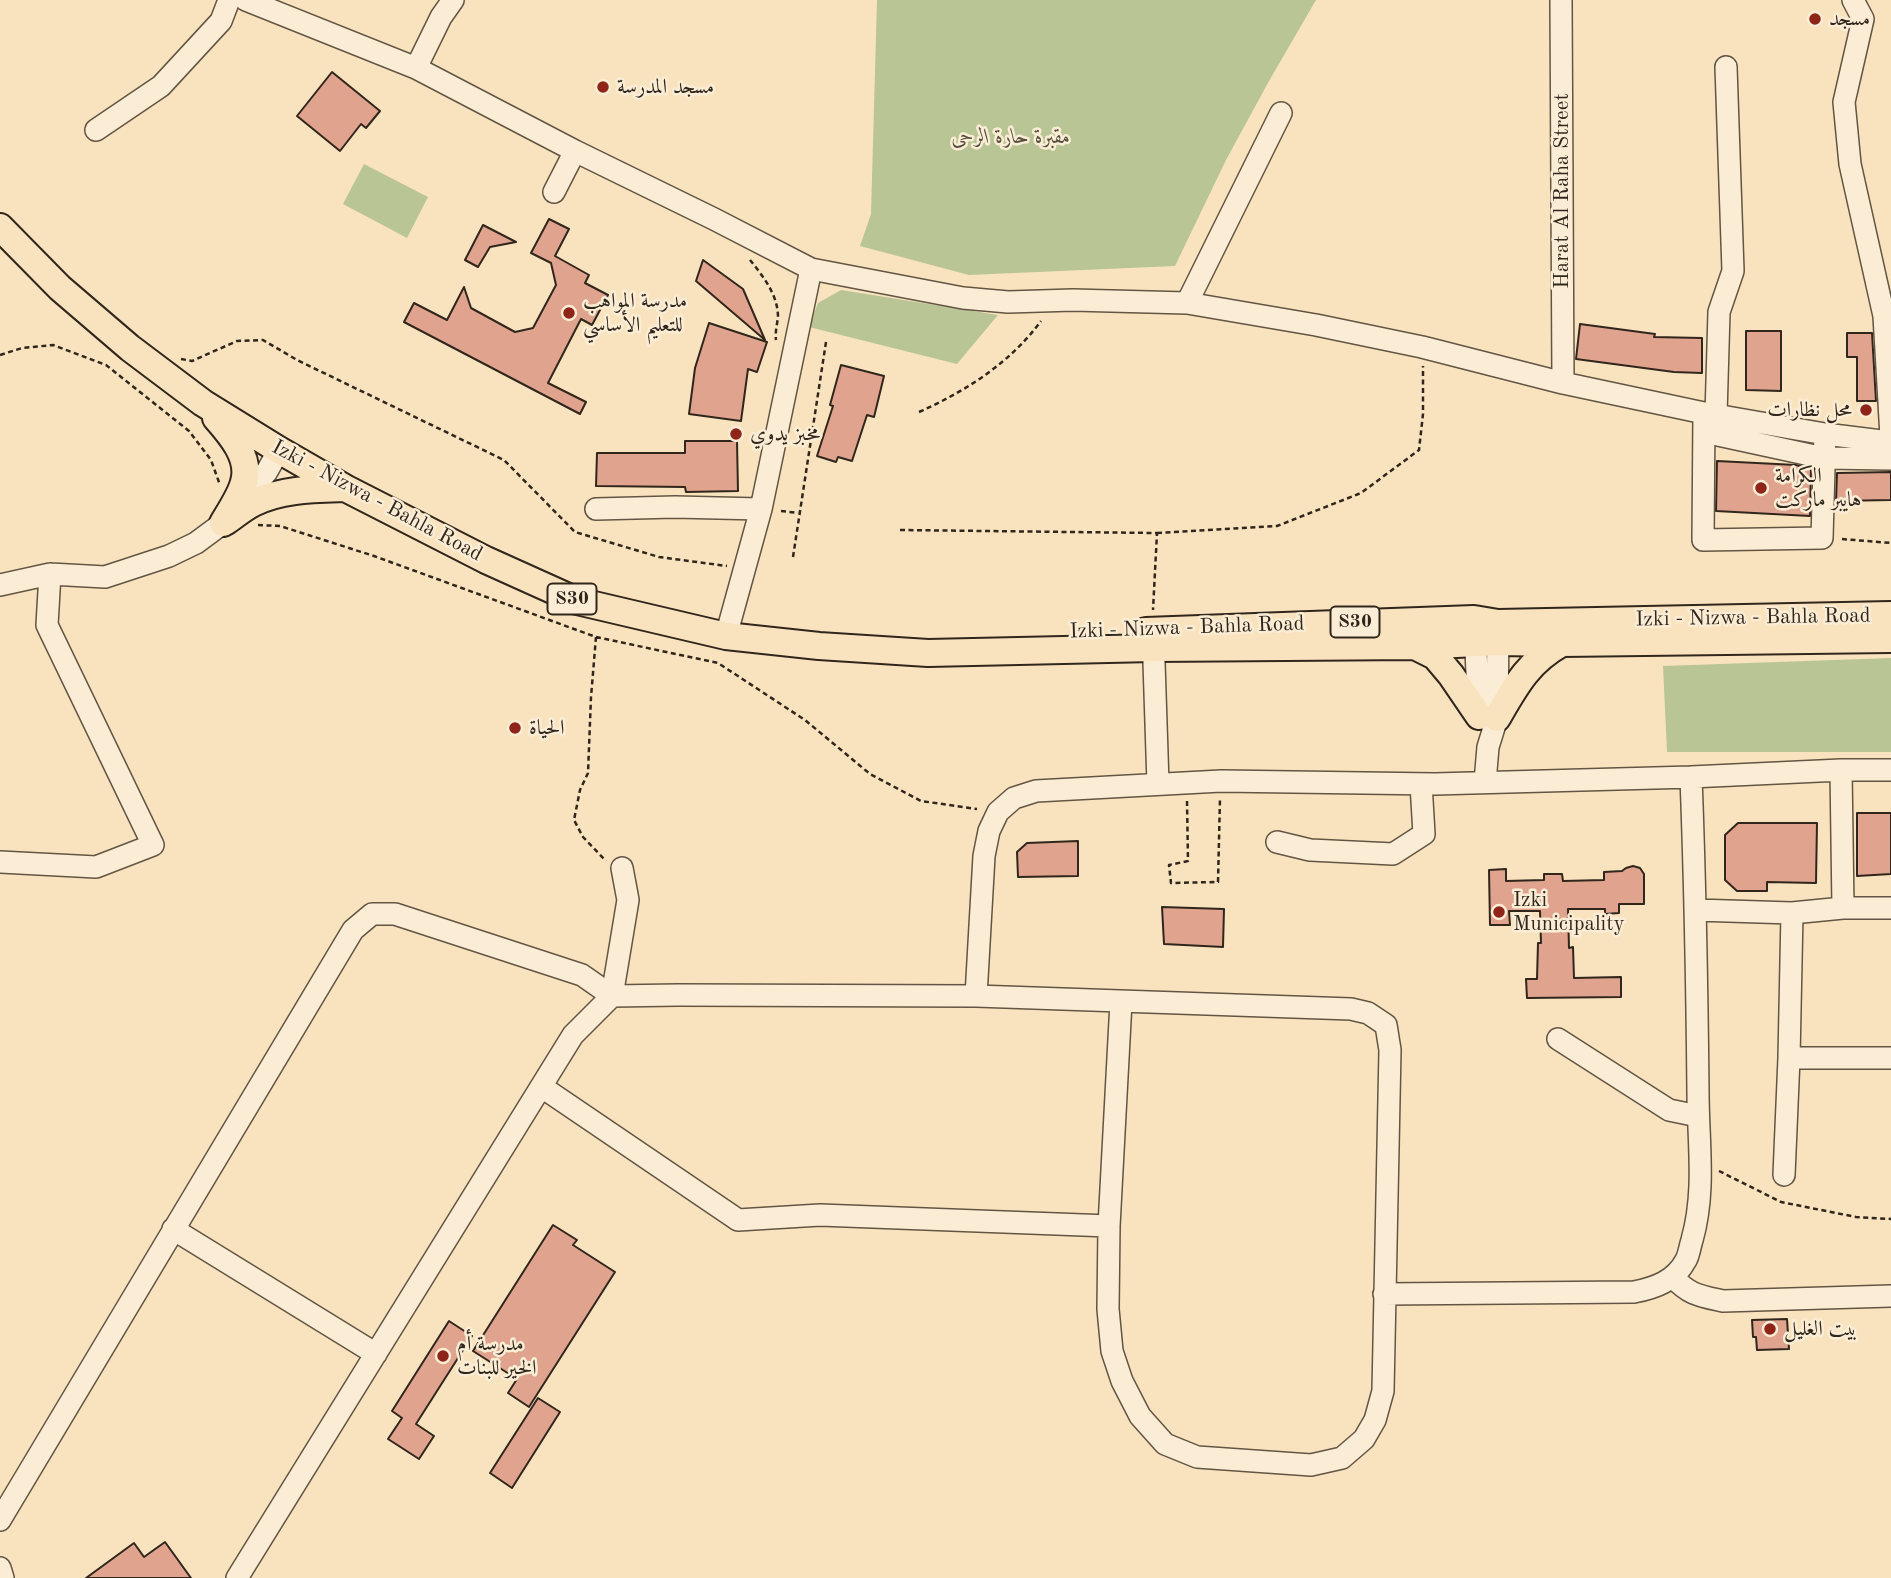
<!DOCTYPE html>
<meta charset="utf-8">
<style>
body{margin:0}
canvas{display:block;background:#f9e3be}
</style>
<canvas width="1891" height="1578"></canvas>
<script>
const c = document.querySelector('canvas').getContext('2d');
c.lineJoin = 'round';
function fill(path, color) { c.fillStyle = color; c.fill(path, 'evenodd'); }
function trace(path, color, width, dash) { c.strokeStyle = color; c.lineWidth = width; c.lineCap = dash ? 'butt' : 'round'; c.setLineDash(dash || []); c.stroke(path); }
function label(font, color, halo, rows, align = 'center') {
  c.font = font + ' "Old Standard TT",Amiri,serif'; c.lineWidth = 5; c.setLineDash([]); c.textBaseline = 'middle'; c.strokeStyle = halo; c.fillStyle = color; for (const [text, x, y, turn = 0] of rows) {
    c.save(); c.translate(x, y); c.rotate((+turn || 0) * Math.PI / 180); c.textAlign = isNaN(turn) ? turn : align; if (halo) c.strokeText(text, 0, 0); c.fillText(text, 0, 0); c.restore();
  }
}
fill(new Path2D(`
 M 877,0 L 1316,0 L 1269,81 L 1226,160 L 1175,266 L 969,275 L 860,246 L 871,214 Z
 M 364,164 L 428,197 L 407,238 L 343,204 Z
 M 841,290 L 998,315 L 957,364 L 809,327 L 818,303 Z
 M 1891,658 L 1891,752 L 1667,752 L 1663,666 Z`), '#b9c595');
const building = new Path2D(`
 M 332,72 L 380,111 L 366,128 L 361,124 L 340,151 L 297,116 Z
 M 549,219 L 569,229 L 555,256 L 589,275 L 585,283 L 608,295 L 592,325 L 581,319 L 548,383 L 586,402 L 580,414 L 404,322 L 414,303 L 447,320 L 464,287 L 471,308 L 515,332 L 533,328 L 556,285 L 551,263 L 531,253 Z
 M 483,225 L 516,242 L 490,247 L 478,267 L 465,260 Z
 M 703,260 L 743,289 L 765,340 L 696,281 Z
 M 709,323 L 767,342 L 757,372 L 748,369 L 741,421 L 689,414 L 695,368 Z
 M 1580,324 L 1655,334 L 1654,337 L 1702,338 L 1702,373 L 1674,372 L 1576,359 Z
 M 1746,331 L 1781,331 L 1781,391 L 1746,390 Z
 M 1847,333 L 1872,333 L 1876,401 L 1857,401 L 1857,357 L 1847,357 Z
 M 841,365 L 884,376 L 874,417 L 867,415 L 852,461 L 838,457 L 836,462 L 817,456 L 833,406 L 830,405 Z
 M 685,441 L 737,441 L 738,491 L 686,492 L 685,487 L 596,486 L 597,453 L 685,453 Z
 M 1717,461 L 1796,465 L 1811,469 L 1810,516 L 1716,511 Z
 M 1891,472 L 1891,500 L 1836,501 L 1837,473 Z
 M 1857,813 L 1891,813 L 1891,874 L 1857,876 Z
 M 1738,823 L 1817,823 L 1816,883 L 1767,882 L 1767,891 L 1737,891 L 1725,880 L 1725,835 Z
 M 1078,841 L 1078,876 L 1018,877 L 1017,852 L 1027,843 Z
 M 1633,866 L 1640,868 L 1644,874 L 1644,904 L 1619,904 L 1619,913 L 1605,914 L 1605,909 L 1568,909 L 1569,948 L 1573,947 L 1574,978 L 1621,977 L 1621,997 L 1527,998 L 1526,979 L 1537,979 L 1538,943 L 1541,943 L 1540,911 L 1509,911 L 1510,925 L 1490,925 L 1489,870 L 1506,869 L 1506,881 L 1544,880 L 1544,874 L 1562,874 L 1563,881 L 1604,880 L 1604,872 L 1622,871 L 1626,868 Z
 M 1162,907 L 1224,909 L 1223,947 L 1164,944 Z
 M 553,1225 L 577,1240 L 573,1245 L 615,1272 L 529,1407 L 508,1393 L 517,1379 L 473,1351 Z
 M 1787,1319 L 1789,1349 L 1757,1350 L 1756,1337 L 1753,1337 L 1752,1320 Z
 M 449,1321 L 472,1336 L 416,1424 L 434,1436 L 419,1459 L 388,1439 L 402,1418 L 392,1411 Z
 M 538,1398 L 560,1412 L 512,1488 L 490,1473 Z
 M 165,1542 L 191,1578 L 86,1578 L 134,1543 L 144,1557 Z`);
fill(building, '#dfa38e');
trace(building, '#31261c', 2);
const minor = new Path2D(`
 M 246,0 L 416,68 L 575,151 L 714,219 L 811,269 L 963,298 L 1008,302 L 1073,300 L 1187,303 L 1316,325 L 1422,347 L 1563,383 L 1704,413 L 1825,434 L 1891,442
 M 1561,0 L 1563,383
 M 1853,0 L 1863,19 L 1844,102 L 1850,164 L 1884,316 L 1891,437
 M 416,68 L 441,17 L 453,0
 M 96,130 L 161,86 L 221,21 L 229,0
 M 554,192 L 575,151
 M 1187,303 L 1281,113
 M 1704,413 L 1703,540 L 1822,538 L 1825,434
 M 1716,415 L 1719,312 L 1733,271 L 1726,67
 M 1704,432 L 1824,458 L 1891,459
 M 596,509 L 675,507 L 761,509
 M 0,585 L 50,574 L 105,577 L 169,556 L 196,543 L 223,523 L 266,473 L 279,450
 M 1475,628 L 1479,718
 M 1153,632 L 1158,784
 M 726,636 L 761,509 L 811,269
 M 1841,770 L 1843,908
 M 1485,782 L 1488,747 L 1497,718 L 1498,628
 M 1277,842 L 1310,850 L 1393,854 L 1424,834 L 1421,784
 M 0,862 L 96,867 L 153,845 L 47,625 L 50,574
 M 1696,910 L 1792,913 L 1843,908 L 1891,908
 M 976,996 L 984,856 L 989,831 L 998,812 L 1014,798 L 1036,791 L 1221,781 L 1435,784 L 1691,777 L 1841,770 L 1891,770
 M 1558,1039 L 1669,1110 L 1698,1116
 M 1789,1058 L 1891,1058
 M 542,1087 L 738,1220 L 820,1215 L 1109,1226
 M 1784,1175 L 1789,1058 L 1792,913
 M 173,1229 L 376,1354
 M 1673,1277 C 1689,1295 1700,1296 1723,1301 L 1891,1296
 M 1384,1294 L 1634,1292 C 1655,1288 1675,1281 1686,1260 C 1689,1255 1690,1246 1692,1240 C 1706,1191 1698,1141 1698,1092 C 1697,987 1695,882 1691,777
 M 0,1520 L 353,930 L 372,914 L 395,914 L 582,975 L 612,996 L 678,995 L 976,996 L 1351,1009 L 1368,1013 L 1386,1025 L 1390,1050 L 1383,1391 L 1375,1420 L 1364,1439 L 1342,1458 L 1311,1465 L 1197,1457 L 1165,1444 L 1140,1416 L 1122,1381 L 1112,1351 L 1108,1309 L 1109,1226 L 1121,1002
 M 0,1568 L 3,1578
 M 237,1578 L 573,1035 L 612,996 L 628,900 L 622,868`);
const major = new Path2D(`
 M 0,227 L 60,288 L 130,348 L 203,403 L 279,450 L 345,488 L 486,560 L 577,601 L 726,636 L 819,646 L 928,653 L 1154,648 L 1415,646 L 1498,642 L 1562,643 L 1891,639
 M 216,418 C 231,435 251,458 244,482 C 241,495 230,511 223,523
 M 225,522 C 234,516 243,508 253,503 C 281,489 314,489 345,488
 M 1146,631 L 1474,619 L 1498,623 L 1891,615
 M 1415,646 L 1435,656 L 1451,675 L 1479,716
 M 1497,718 C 1516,685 1528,662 1562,643`);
trace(minor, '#635544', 24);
trace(major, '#31261c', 30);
trace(new Path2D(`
 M 750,260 C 763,276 778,295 778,317 C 777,325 775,332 776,340
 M 0,355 L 22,348 L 53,345 L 106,365 L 189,431 L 211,460 L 220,485
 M 181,359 L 192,361 L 237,341 L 263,340 L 297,360 L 504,460 L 575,532 L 659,557 L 727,566
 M 919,412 C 966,391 1010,363 1041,321
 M 781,511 L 798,513
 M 258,525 L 280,526 L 374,556 L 596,637 L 591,697 L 588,773 L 580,790 L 574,820 L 583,837 L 606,861
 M 900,530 L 1157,533 L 1153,610
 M 1157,533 L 1277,526 L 1361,493 L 1419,450 L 1423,414 L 1423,366
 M 1842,539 L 1891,543
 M 793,557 L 826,342
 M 596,637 L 718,663 L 805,720 L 870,774 L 921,801 L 977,809
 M 1187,801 L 1188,861 L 1169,865 L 1171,883 L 1218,882 L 1220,798
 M 1719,1171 L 1781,1202 L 1856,1217 L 1891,1219`), '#31261c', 2.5, [5, 3.5]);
trace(minor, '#fbedd5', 21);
trace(major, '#f9e3be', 26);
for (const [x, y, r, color] of [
 [1815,19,7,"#8f2418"],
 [603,87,7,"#8f2418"],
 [569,313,7,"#8f2418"],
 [1866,410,7,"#8f2418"],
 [736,434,7,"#8f2418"],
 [1761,488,7,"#8f2418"],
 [515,728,7,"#8f2418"],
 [1499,912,7,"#8f2418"],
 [1770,1329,7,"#8f2418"],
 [443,1356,7,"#8f2418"]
]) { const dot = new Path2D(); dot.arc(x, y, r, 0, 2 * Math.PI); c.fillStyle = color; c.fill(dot); trace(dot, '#fbedd5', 2.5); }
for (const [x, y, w] of [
 [572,599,49],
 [1355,622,49]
]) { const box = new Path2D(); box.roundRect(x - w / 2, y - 15.5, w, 31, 5); c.fillStyle = '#fbedd5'; c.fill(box); trace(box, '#31261c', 2); }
label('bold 19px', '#31261c', null, [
 ["S30",572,599],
 ["S30",1355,622]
]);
label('21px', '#31261c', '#fbedd5', [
 ["مسجد",1829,19],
 ["مسجد المدرسة",617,87],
 ["مدرسة المواهب",583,301],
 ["للتعليم الأساسي",583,325],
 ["محل نظارات",1852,410,"right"],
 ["مخبز يدوي",750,434],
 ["الكرامة",1775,476],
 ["هايبر ماركت",1775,500],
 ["الحياة",529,728],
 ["Izki",1513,900],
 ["Municipality",1513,924],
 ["بيت الغليل",1784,1329],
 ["مدرسة أم",457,1344],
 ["الخير للبنات",457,1368]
], 'left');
label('italic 21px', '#534e3a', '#fbedd5', [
 ["مقبرة حارة الرحى",1011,137]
]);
label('21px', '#31261c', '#fbedd5', [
 ["Harat Al Raha Street",1562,191,-90],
 ["Izki - Nizwa - Bahla Road",377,501,28],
 ["Izki - Nizwa - Bahla Road",1753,618,-1],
 ["Izki - Nizwa - Bahla Road",1187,628,-2]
]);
</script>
